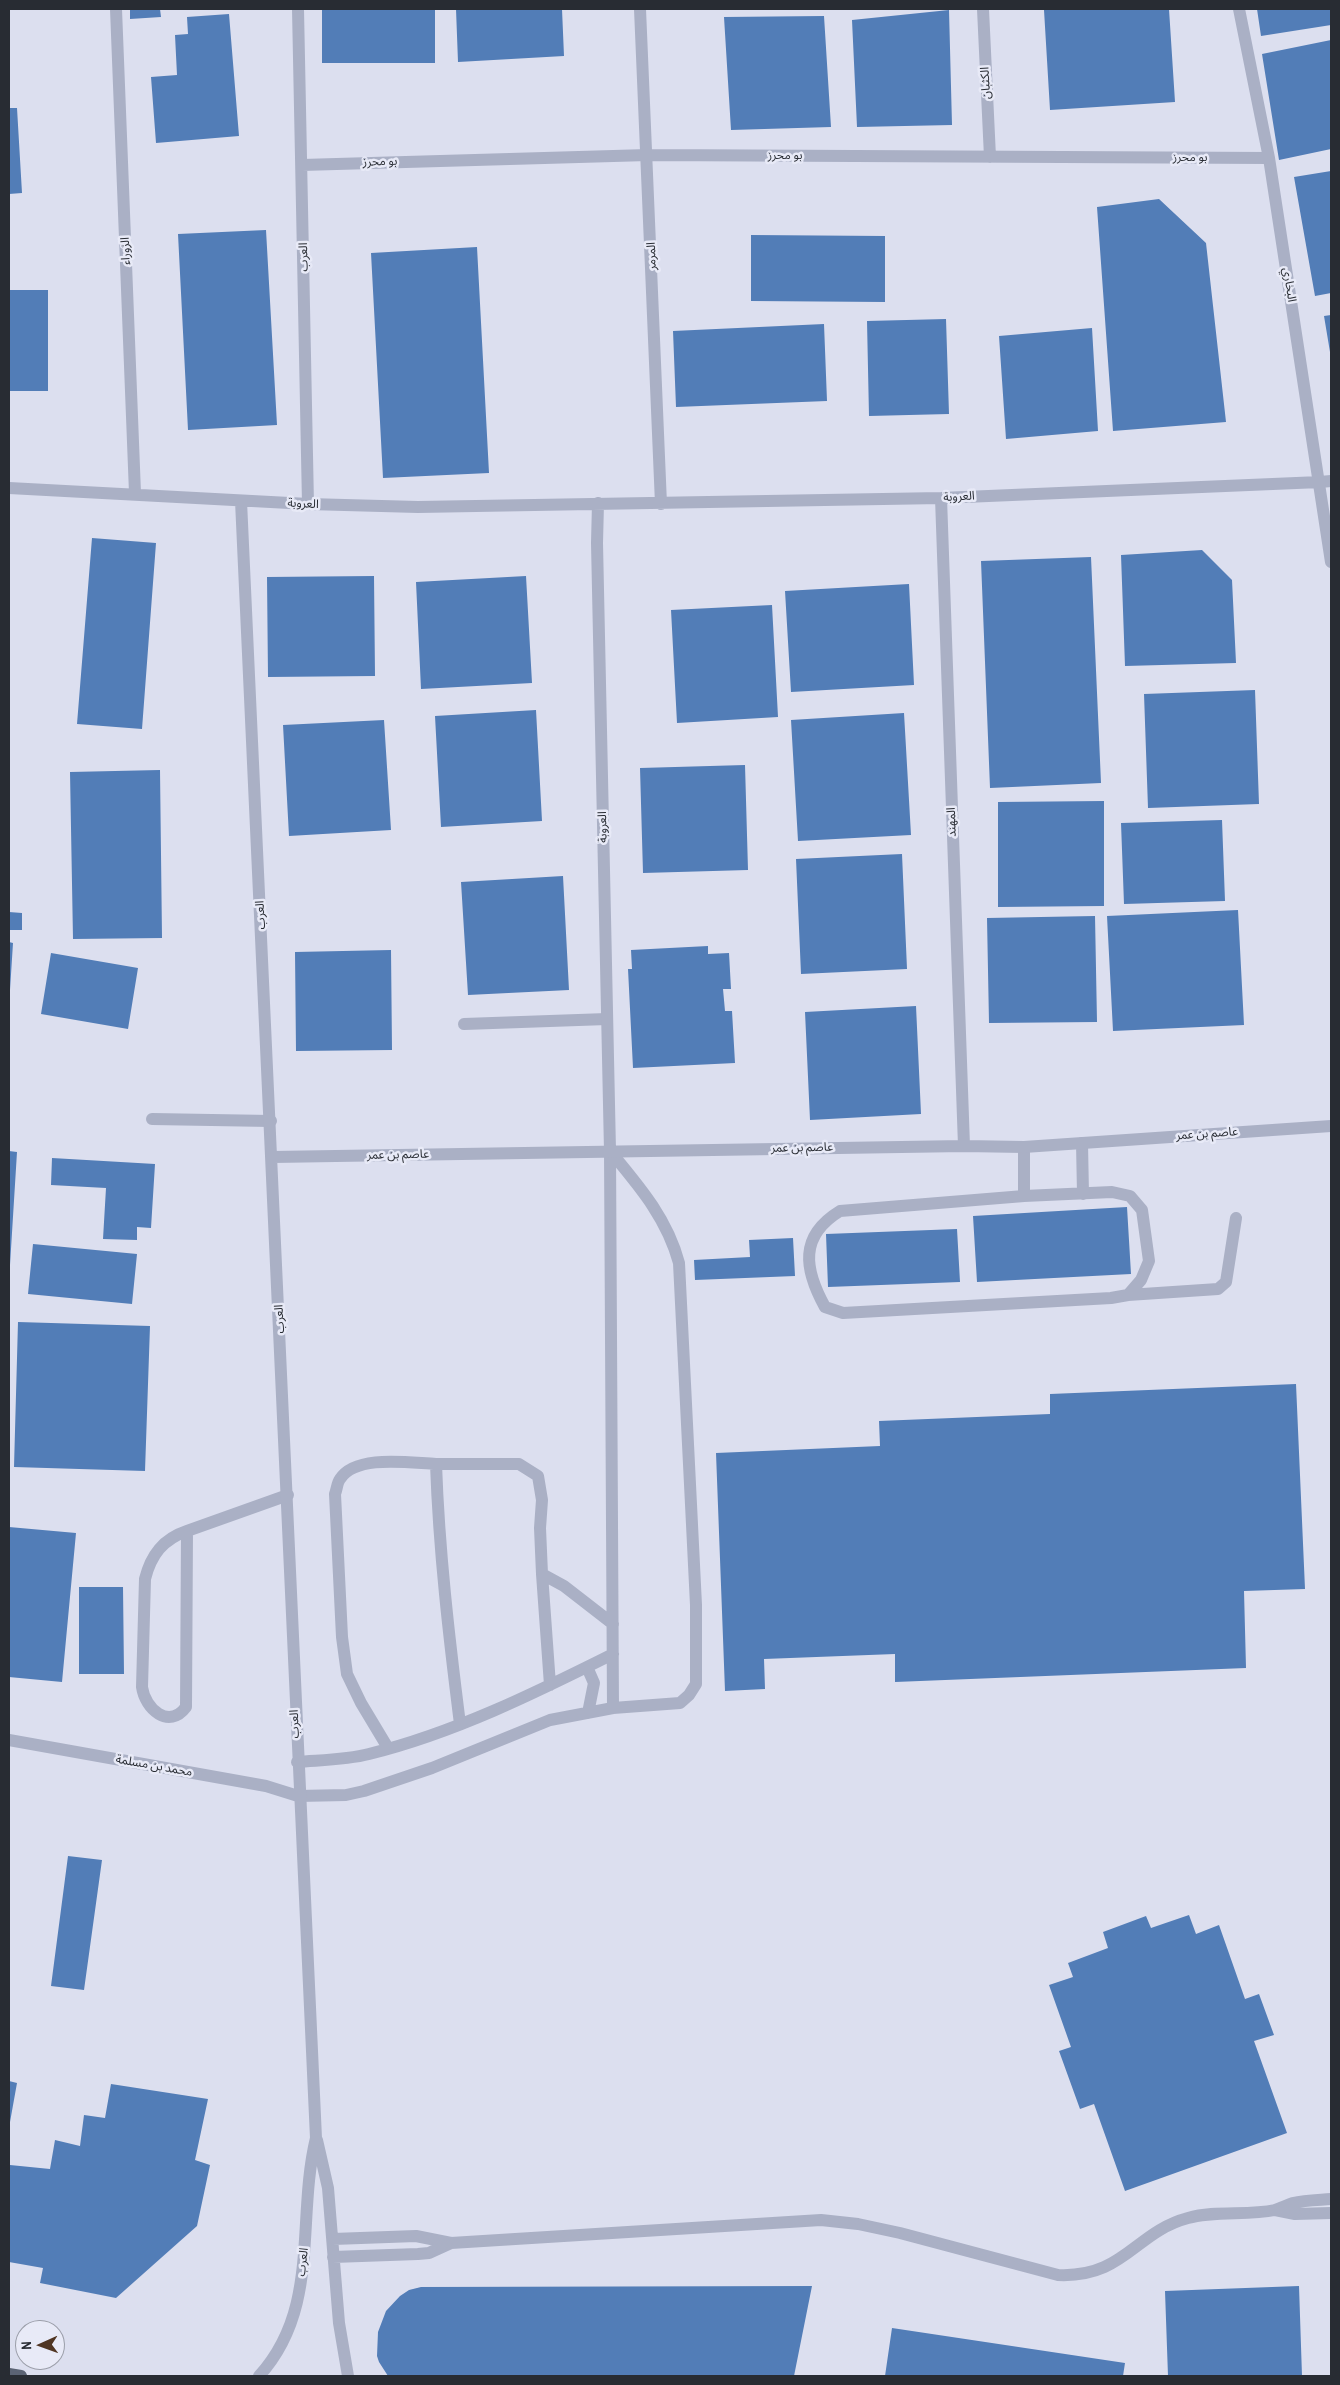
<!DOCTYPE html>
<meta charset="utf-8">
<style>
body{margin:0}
#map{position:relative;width:1340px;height:2385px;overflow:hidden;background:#dcdfef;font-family:"Archivo Narrow",sans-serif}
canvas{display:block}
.frame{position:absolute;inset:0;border:10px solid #282c33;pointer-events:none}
.north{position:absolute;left:15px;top:2320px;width:50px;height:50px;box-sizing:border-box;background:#e8eaf7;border:1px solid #9b9ea9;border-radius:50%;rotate:268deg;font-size:14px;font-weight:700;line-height:20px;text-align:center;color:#282c33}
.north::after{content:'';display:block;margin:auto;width:18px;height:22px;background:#503523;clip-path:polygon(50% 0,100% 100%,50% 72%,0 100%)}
</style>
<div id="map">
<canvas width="1340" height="2385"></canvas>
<div class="frame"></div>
<div class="north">N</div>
</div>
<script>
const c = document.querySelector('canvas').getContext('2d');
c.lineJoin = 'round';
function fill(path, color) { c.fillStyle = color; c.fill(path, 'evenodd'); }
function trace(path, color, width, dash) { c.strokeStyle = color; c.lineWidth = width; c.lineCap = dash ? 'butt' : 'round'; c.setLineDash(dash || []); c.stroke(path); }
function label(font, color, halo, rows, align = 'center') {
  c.font = font + ' "Archivo Narrow","Noto Sans Arabic",sans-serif'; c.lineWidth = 5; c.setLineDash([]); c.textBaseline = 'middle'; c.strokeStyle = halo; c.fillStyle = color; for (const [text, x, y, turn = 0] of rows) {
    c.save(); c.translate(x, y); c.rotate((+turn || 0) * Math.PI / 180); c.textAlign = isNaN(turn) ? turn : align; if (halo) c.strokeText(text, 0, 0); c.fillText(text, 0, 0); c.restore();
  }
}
fill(new Path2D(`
 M 130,9 L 160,9 L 161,17 L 130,19 Z
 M 322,9 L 435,9 L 435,63 L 322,63 Z
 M 456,9 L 562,9 L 564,56 L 458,62 Z
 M 1062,9 L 1169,9 L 1175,102 L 1050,110 L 1044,10 Z
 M 1257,9 L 1331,9 L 1331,25 L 1261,36 Z
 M 949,10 L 952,125 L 857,127 L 852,20 Z
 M 229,14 L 239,136 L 156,143 L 151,77 L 177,75 L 175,35 L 188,34 L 187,17 Z
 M 824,16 L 831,127 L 731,130 L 724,17 Z
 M 1331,40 L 1331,149 L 1279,160 L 1262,54 Z
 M 9,108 L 17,108 L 22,193 L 9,194 Z
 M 1331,171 L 1331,293 L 1315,296 L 1294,177 Z
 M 1159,199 L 1206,243 L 1226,422 L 1113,431 L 1097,207 Z
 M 266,230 L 277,425 L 188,430 L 178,234 Z
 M 751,235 L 885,236 L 885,302 L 751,301 Z
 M 477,247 L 489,473 L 383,478 L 371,253 Z
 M 9,290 L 48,290 L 48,391 L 9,391 Z
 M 1331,315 L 1331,352 L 1330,352 L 1324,316 Z
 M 946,319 L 949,414 L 869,416 L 867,321 Z
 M 824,324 L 827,401 L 676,407 L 673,331 Z
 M 1092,328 L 1098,431 L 1006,439 L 999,336 Z
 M 92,538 L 156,543 L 142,729 L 77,724 Z
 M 1202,550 L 1232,580 L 1236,663 L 1125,666 L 1121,555 Z
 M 1091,557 L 1101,783 L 990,788 L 981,561 Z
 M 374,576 L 375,676 L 268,677 L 267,577 Z
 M 526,576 L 532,683 L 421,689 L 416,582 Z
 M 909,584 L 914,685 L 791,692 L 785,591 Z
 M 772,605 L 778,717 L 677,723 L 671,610 Z
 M 1255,690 L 1259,804 L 1148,808 L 1144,694 Z
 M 536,710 L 542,821 L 441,827 L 435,716 Z
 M 904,713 L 911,835 L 798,841 L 791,720 Z
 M 384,720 L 391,830 L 289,836 L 283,725 Z
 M 745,765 L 748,870 L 643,873 L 640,768 Z
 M 160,770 L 162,938 L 73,939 L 70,772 Z
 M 1104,801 L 1104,906 L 998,907 L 998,802 Z
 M 1222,820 L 1225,901 L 1124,904 L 1121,823 Z
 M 902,854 L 907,969 L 801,974 L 796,859 Z
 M 563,876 L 569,990 L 468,995 L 461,882 Z
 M 1238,910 L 1244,1025 L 1113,1031 L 1107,916 Z
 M 9,912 L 22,913 L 22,930 L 9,930 Z
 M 1095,916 L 1097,1022 L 989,1023 L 987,918 Z
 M 9,942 L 13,943 L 10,990 L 9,990 Z
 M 708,946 L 708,954 L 729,953 L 731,989 L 723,989 L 725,1011 L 732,1011 L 735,1063 L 633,1068 L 628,969 L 632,969 L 631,950 Z
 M 391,950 L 392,1050 L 296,1051 L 295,952 Z
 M 51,953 L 138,968 L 128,1029 L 41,1014 Z
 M 916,1006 L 921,1114 L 810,1120 L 805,1012 Z
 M 9,1151 L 17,1152 L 10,1265 L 9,1265 Z
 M 52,1158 L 155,1164 L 151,1228 L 137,1227 L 137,1240 L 103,1239 L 106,1188 L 51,1185 Z
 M 1127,1207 L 1131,1274 L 977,1282 L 973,1216 Z
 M 957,1229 L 960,1282 L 828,1287 L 826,1234 Z
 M 793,1238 L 795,1276 L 695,1280 L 694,1260 L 750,1257 L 749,1240 Z
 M 33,1244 L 137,1254 L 132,1304 L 28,1294 Z
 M 18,1322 L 150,1326 L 145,1471 L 14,1467 Z
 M 1296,1384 L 1305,1589 L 1244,1591 L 1246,1668 L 895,1682 L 895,1654 L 764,1659 L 765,1689 L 725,1691 L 716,1453 L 880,1446 L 879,1421 L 1050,1414 L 1050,1394 Z
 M 9,1527 L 76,1533 L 62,1682 L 9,1677 Z
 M 79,1587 L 123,1587 L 124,1674 L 79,1674 Z
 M 68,1856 L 102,1860 L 84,1990 L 51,1986 Z
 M 1189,1915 L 1196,1934 L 1219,1925 L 1245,1999 L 1259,1994 L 1274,2035 L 1254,2041 L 1287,2133 L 1125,2191 L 1094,2104 L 1080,2109 L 1059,2051 L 1071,2047 L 1049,1985 L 1073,1977 L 1068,1963 L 1108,1948 L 1103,1932 L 1146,1916 L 1151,1928 Z
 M 9,2081 L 17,2083 L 10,2122 L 9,2122 Z
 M 111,2084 L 208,2099 L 195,2160 L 210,2165 L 197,2226 L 116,2298 L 40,2283 L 43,2268 L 9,2262 L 10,2165 L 50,2169 L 55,2140 L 80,2146 L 84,2115 L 105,2118 Z
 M 812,2286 L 794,2376 L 388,2376 L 379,2362 L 377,2356 L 378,2332 L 386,2311 L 400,2296 L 409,2290 L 421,2287 Z
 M 1299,2286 L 1302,2376 L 1168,2376 L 1165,2291 Z
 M 892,2328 L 1125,2363 L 1123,2376 L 885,2376 Z`), '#527db7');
trace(new Path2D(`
 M 1320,482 L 1331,481
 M 464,1024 L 607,1019
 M 152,1119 L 271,1121
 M 1082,1143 L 1083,1194
 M 610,1151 L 613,1708
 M 1112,1192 L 1130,1196 L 1142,1210 L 1149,1261 L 1141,1280 L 1128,1295 L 1111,1298 L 843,1313 L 825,1307 C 804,1269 799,1236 840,1211 L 1024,1196 Z
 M 1024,1196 L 1024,1147
 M 1128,1295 L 1218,1289 L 1226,1282 L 1236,1218
 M 187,1531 L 186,1707 C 169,1730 145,1709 142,1687 L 145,1579 C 151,1555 163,1539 187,1531 L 288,1495
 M 542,1574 L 550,1685
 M 587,1667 L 594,1683 L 588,1713
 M 460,1724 C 449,1637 439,1551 436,1464 L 519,1464 L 538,1476 L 542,1500 L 540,1528 L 542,1574 L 564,1586 L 613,1624
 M 388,1748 L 361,1703 L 347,1674 L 342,1637 L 335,1494 C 337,1489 337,1483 340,1479 C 356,1454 410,1463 436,1464
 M 297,1762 C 320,1760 346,1760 369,1754 C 454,1733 535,1693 613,1654
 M 298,1796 L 346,1795 L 364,1791 L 432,1768 L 550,1720 L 613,1708 L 680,1703 L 689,1695 L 696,1684 L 696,1605 L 679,1263 C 667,1218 639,1186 610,1151`), '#aab0c5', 12);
trace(new Path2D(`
 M 116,9 L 135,493
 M 298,9 L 308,504
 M 640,9 L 661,504
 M 983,9 L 990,157
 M 1239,9 L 1269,158 L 1331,562
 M 302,165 L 648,155 L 1269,158
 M 9,488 L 308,504 L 418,507 L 941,498 L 1320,482
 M 941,498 L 964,1146
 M 241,501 C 269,1046 288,1592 316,2138 C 296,2220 321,2308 259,2376
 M 598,503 L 597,543 L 610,1151
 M 273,1157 L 964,1146 L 1024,1147 L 1331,1126
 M 9,1740 L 266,1786 L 298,1796
 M 317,2140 L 328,2188 L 339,2323 L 348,2376
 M 1275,2210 L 1295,2214 L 1331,2213
 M 333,2239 L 416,2236 L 451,2243 L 821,2220 L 858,2224 L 900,2233 L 1058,2275 C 1124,2278 1135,2232 1188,2218 C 1216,2210 1247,2216 1275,2210 C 1281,2208 1287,2205 1293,2203 C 1305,2200 1319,2200 1331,2199
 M 333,2257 L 418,2254 L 429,2253 L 451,2243`), '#aab0c5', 12);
trace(new Path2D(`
 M 9,2374 L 21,2376`), '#5b6374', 12);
label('12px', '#282c33', '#e8eaf7', [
 ["الكثبان",986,83,-93],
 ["بو محرز",785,156],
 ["بو محرز",1190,158],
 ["بو محرز",380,162,-2],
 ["الزوراء",126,251,-92],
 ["المرمر",652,256,-92],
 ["العرب",304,257,-91],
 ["البخاري",1289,285,81],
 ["العروبة",959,497,-3],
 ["العروبة",303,504,3],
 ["المهند",952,822,-92],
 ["العروبة",603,827,-91],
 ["العرب",261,915,-93],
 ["عاصم بن عمر",1207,1134,-4],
 ["عاصم بن عمر",802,1148,-1],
 ["عاصم بن عمر",398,1155,-1],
 ["العرب",280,1319,-93],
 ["العرب",295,1724,-92],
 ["محمد بن مسلمة",154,1766,10],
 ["العرب",303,2262,-83]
]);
</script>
